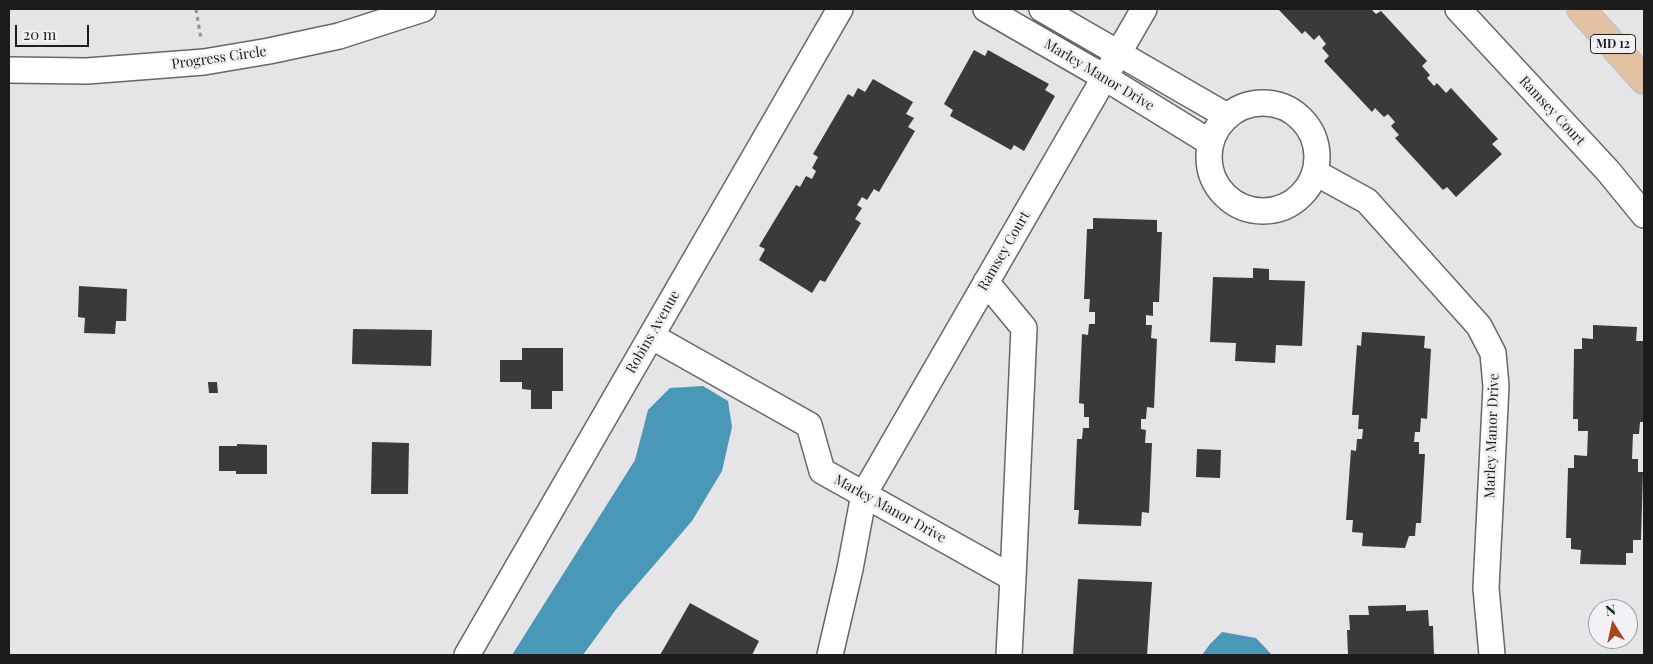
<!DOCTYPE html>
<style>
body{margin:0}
#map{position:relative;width:1653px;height:664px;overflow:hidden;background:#e5e4e7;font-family:"Playfair Display",serif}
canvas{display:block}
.frame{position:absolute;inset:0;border:10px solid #1d1c1d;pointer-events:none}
.north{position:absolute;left:1588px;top:599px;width:50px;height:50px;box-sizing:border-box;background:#f2f1f5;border:1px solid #9d9c9f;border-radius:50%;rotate:350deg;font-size:14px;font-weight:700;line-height:20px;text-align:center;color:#1d1c1d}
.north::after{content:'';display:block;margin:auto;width:18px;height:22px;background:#ab4618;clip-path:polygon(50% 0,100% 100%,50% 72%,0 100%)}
.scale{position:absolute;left:15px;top:25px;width:74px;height:22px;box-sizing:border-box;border:2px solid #1d1c1d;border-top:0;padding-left:6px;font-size:15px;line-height:18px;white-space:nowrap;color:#1d1c1d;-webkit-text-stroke:4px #f2f1f5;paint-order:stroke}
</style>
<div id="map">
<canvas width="1653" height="664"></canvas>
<div class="frame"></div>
<div class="north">N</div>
<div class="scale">20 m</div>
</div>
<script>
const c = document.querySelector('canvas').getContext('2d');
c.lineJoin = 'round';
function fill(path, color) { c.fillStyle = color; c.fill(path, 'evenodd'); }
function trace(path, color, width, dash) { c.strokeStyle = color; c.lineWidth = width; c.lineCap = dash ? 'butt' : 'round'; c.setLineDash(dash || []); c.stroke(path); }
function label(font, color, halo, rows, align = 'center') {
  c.font = font + ' "Playfair Display",serif'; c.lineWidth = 5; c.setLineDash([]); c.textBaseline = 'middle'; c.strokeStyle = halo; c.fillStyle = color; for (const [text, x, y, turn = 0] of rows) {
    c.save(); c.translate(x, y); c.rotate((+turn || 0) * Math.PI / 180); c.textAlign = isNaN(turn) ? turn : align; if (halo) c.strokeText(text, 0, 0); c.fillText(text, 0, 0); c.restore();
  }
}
fill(new Path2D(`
 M 703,386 L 728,401 L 732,427 L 722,471 L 692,521 L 617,608 L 583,655 L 512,655 L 635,460 L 648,410 L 670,388 Z
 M 1222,632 L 1256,638 L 1272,655 L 1202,655 L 1210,644 Z`), '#4a98b7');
fill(new Path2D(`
 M 1278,9 L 1371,9 L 1376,14 L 1381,11 L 1427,61 L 1422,66 L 1430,75 L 1427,78 L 1434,86 L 1437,83 L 1446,93 L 1451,88 L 1498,139 L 1492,144 L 1502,154 L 1456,197 L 1447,187 L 1443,190 L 1395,138 L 1399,135 L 1391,126 L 1395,122 L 1388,114 L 1384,117 L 1375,108 L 1372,112 L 1324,61 L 1329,56 L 1322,48 L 1326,44 L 1319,35 L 1314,40 L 1305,31 L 1302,34 Z
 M 974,50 L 985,56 L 988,50 L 1049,84 L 1045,90 L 1055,96 L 1024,151 L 1014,145 L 1011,150 L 950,116 L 953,110 L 944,104 Z
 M 873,79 L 913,102 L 906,114 L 914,118 L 908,127 L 915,131 L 879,192 L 874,189 L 867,200 L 862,197 L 857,205 L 862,208 L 855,219 L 861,223 L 825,282 L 820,280 L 812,293 L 759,260 L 765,249 L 759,246 L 796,185 L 800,187 L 806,176 L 812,179 L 816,171 L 812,168 L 818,157 L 813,154 L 848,94 L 853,97 L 858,88 L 865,92 Z
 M 1093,218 L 1157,220 L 1157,232 L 1162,232 L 1159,302 L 1153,302 L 1153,316 L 1146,315 L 1146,325 L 1152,325 L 1151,338 L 1157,339 L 1154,408 L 1147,407 L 1146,419 L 1141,419 L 1141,429 L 1146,430 L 1145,443 L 1152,443 L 1149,513 L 1142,512 L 1141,526 L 1078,524 L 1079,510 L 1074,510 L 1077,439 L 1082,439 L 1083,428 L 1089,428 L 1089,417 L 1084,417 L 1084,404 L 1079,403 L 1082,334 L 1088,335 L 1089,324 L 1095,324 L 1095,312 L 1089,312 L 1090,299 L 1084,299 L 1087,229 L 1093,229 Z
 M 1253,268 L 1269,269 L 1269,280 L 1305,281 L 1302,346 L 1276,345 L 1275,363 L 1235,361 L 1236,343 L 1210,342 L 1213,277 L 1253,278 Z
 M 79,286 L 127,289 L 126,321 L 116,321 L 115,334 L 84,333 L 85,318 L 78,317 Z
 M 1593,325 L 1637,327 L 1636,341 L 1644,341 L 1644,422 L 1640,422 L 1639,434 L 1633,434 L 1632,459 L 1638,459 L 1638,472 L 1643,472 L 1641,540 L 1633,540 L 1633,553 L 1626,553 L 1626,565 L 1580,564 L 1581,550 L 1571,549 L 1571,538 L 1566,538 L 1568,468 L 1574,468 L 1574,455 L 1587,456 L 1588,431 L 1578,431 L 1578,419 L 1573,419 L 1574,349 L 1582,349 L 1582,338 L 1593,339 Z
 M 353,329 L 432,330 L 431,366 L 352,364 Z
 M 1362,332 L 1425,336 L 1424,348 L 1431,349 L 1427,419 L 1421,418 L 1420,432 L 1415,432 L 1414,442 L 1419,442 L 1419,454 L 1425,454 L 1421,523 L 1416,523 L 1415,536 L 1409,536 L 1405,548 L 1362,546 L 1363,533 L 1352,532 L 1353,520 L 1346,520 L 1351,450 L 1356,451 L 1357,439 L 1362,439 L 1363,429 L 1358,429 L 1359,415 L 1352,415 L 1357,345 L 1361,346 Z
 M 522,348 L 563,348 L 563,391 L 552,391 L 552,409 L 531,409 L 531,390 L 522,389 L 522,382 L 500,382 L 500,360 L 522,360 Z
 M 208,382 L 217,382 L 218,393 L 209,393 Z
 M 372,442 L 409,443 L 408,494 L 371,494 Z
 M 237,444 L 267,445 L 267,474 L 236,474 L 236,471 L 219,471 L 219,446 L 237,446 Z
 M 1197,449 L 1221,450 L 1220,478 L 1196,477 Z
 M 1078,579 L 1152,582 L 1147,655 L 1073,655 Z
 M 690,603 L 759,641 L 752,655 L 660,655 Z
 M 1406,605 L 1406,611 L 1428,610 L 1429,626 L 1433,626 L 1434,655 L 1348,655 L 1347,630 L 1350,630 L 1349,615 L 1369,615 L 1368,606 Z`), '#3a3a3c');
const minor = new Path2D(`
 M 986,9 L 1104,77 L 1211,143
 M 1042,9 L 1227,116
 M 1458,9 L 1608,171 L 1644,215
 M 9,70 L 87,71 L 204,62 L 269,51 L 339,36 L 423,9
 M1209 157a54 54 0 1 1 108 0a54 54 0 1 1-108 0Z
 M 1316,173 L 1367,201 L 1479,326 L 1493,353 L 1496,386 L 1486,588 L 1492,655
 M 986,282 L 1024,328 L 1013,578
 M 651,336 L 809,425 L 822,471 L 1013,578 L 1009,655
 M 467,655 L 840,9
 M 830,655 L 850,569 L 864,494 L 1144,9`);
const major = new Path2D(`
 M 1581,9 L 1644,80`);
trace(minor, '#676669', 28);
trace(major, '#c0bfc0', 30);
trace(new Path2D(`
 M 196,9 L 201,39`), '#929193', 3, [4, 4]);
trace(minor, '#fff', 25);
trace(major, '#e1c1a1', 28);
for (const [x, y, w] of [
 [1613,44,45]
]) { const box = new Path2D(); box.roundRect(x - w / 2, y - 9.5, w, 19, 4); c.fillStyle = '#f2f1f5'; c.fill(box); trace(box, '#1d1c1d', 1); }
label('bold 12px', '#1d1c1d', null, [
 ["MD 12",1613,44]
]);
label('14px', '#1d1c1d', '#f2f1f5', [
 ["Progress Circle",219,58,-8],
 ["Marley Manor Drive",1099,75,31],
 ["Ramsey Court",1552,111,47],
 ["Ramsey Court",1004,251,-60],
 ["Robins Avenue",653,332,-60],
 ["Marley Manor Drive",1492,436,-88],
 ["Marley Manor Drive",890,509,29]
]);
</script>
